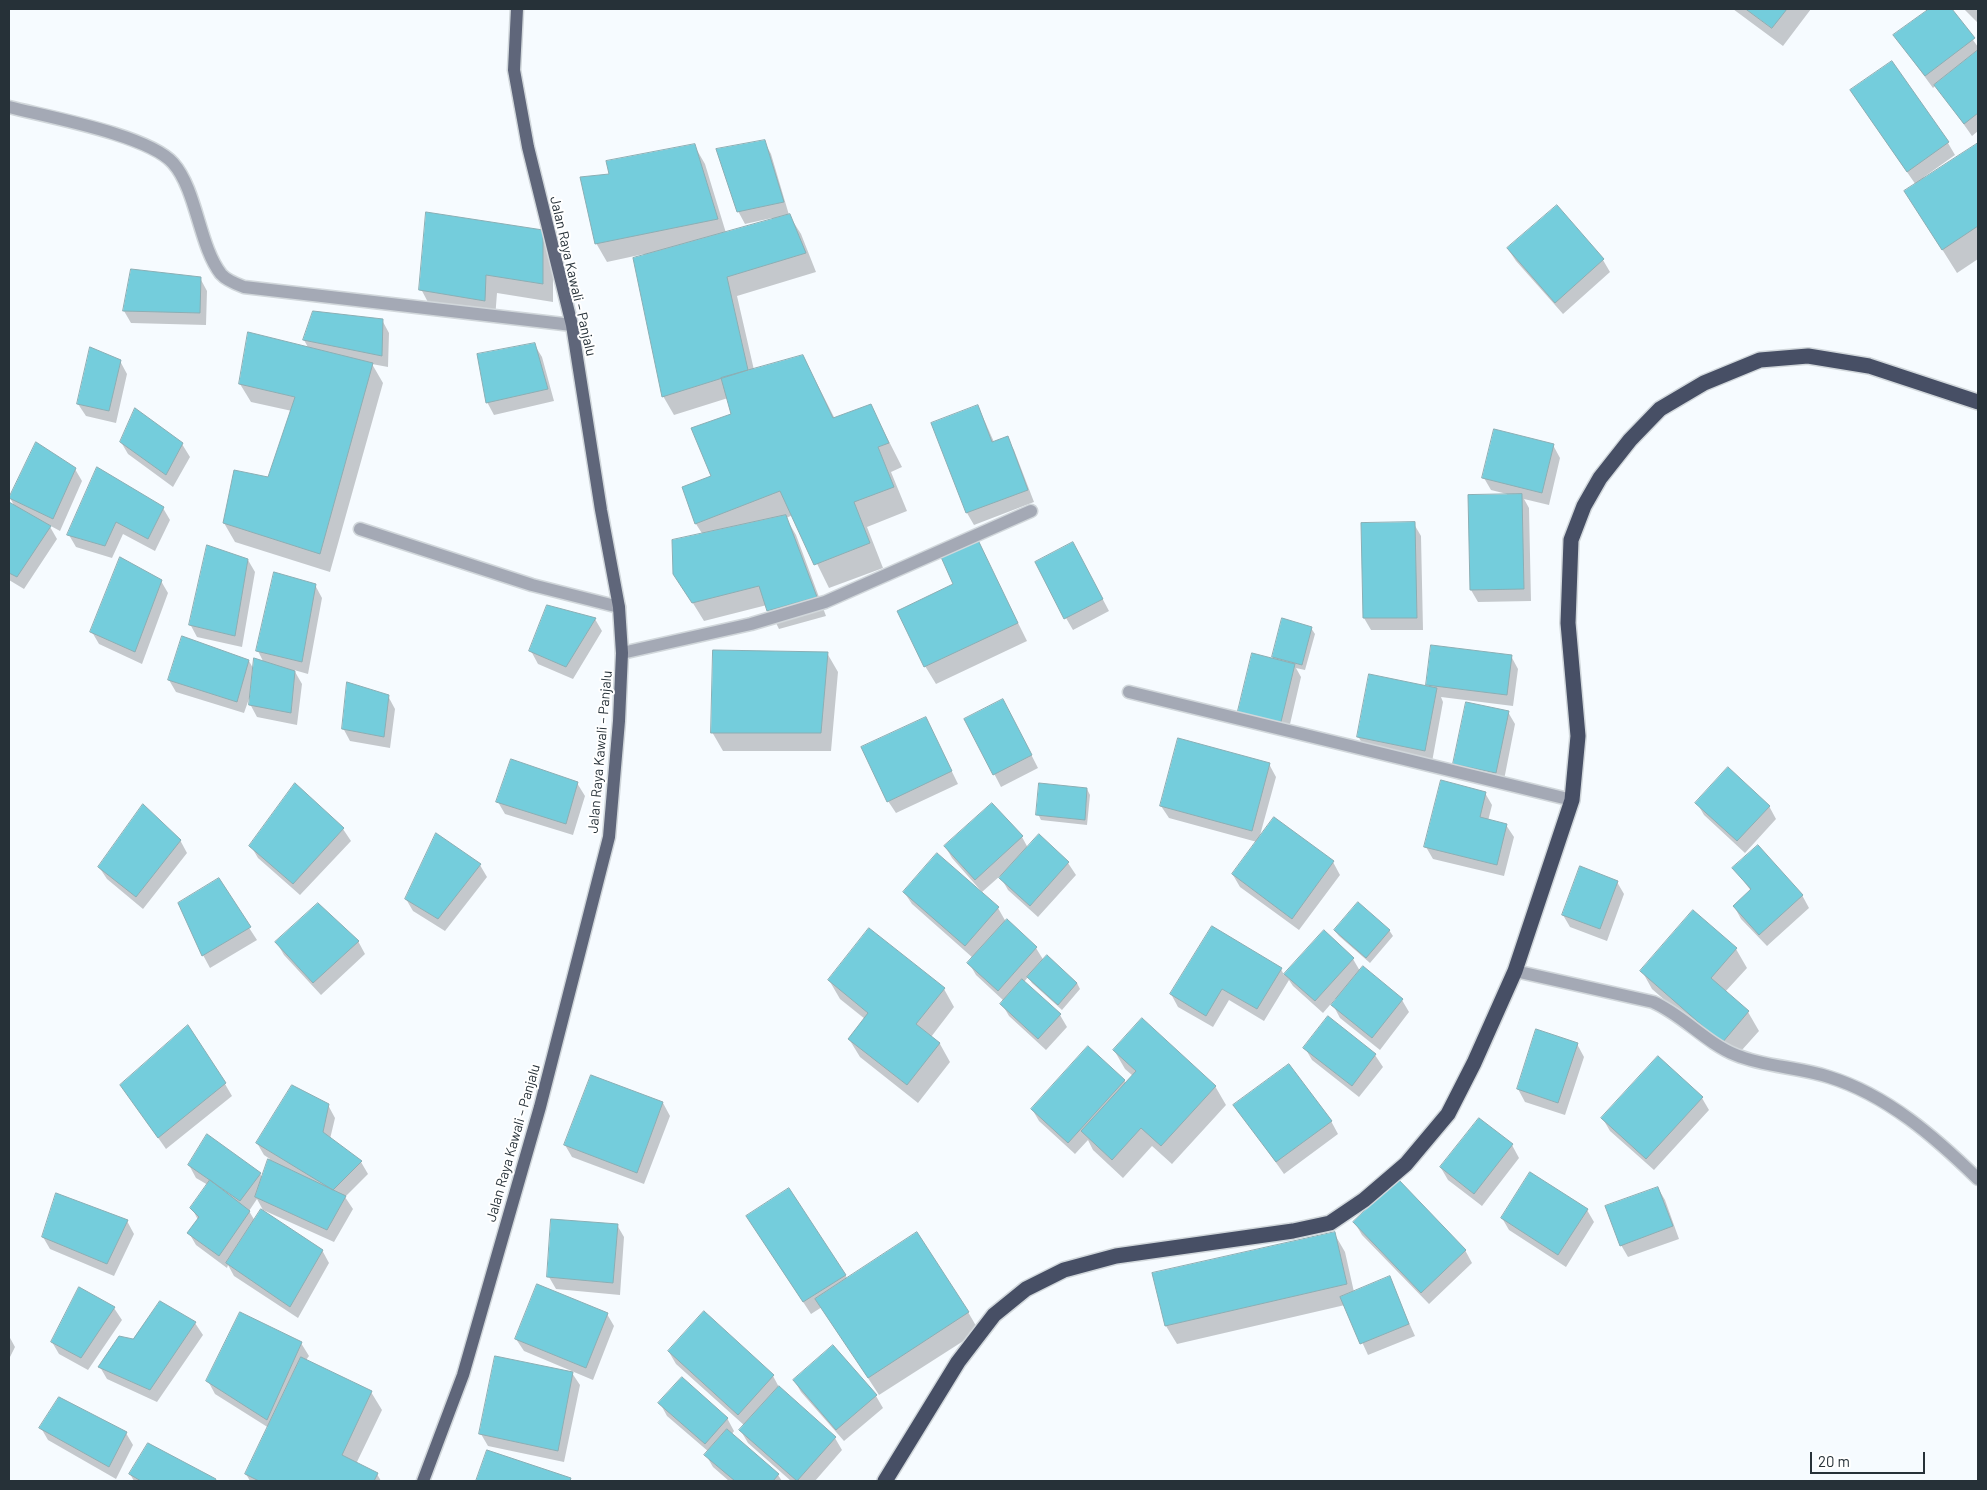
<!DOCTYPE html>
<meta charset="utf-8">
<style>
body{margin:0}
#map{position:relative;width:1987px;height:1490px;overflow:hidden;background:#f6fbff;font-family:Barlow,sans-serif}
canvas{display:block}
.frame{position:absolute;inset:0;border:10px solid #263138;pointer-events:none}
.scale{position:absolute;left:1810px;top:1452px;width:115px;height:22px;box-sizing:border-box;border:2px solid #263138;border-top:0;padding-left:6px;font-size:15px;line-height:18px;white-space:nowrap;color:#263138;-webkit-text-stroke:4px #fff;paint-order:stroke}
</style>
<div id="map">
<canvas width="1987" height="1490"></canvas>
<div class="frame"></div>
<div class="scale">20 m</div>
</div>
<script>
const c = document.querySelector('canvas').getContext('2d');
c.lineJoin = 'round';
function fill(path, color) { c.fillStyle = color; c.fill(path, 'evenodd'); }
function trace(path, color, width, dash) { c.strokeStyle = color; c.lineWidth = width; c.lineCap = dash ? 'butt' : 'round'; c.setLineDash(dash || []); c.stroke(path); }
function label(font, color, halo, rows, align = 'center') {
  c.font = font + ' Barlow,sans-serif'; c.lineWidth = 4; c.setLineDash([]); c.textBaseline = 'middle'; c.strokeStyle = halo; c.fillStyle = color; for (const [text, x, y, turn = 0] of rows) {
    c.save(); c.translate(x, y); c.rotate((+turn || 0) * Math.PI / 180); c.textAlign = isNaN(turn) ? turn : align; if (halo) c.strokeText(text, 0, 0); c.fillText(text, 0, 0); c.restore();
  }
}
fill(new Path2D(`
 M 1733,9 L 1811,9 L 1783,46 Z
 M 1931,9 L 1951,9 L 1978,47 L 1978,131 L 1972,136 L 1936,85 L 1933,88 L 1895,36 Z
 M 1964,9 L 1978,9 L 1978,28 L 1978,23 Z
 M 1851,91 L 1948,143 L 1955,155 L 1924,177 L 1926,178 L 1978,144 L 1978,259 L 1957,273 L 1906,192 L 1916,185 Z
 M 764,141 L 771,154 L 789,215 L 801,234 L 816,272 L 737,296 L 754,370 L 803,356 L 835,419 L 871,406 L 902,467 L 891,472 L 907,511 L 867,527 L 883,568 L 829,588 L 793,515 L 786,518 L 796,535 L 826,616 L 779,629 L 767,605 L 704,621 L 686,592 L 703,535 L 696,524 L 684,488 L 713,476 L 733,415 L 728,398 L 674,415 L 663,396 L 644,254 L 607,262 L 596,243 L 611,175 L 694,145 L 705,164 L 726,233 L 773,220 L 772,218 L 745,224 L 738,211 Z
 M 542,231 L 553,250 L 553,302 L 497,293 L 495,319 L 431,308 L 421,289 Z
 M 1508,249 L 1603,260 L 1610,272 L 1563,314 L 1516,261 Z
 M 200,278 L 207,291 L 206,325 L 131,323 L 124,311 Z
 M 382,320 L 389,333 L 388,367 L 372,364 L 383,383 L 330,572 L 235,542 L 224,523 L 269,478 L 292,411 L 251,402 L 240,384 L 309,349 L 304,340 Z
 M 534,344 L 542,357 L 554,401 L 494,415 L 487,402 Z
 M 120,361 L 127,374 L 116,423 L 86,416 L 78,404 Z
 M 978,406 L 994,442 L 1007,438 L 1014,450 L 1034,502 L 974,525 L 967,513 L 933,423 Z
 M 121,442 L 182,444 L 190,457 L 173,487 L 128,454 Z
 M 1553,445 L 1560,458 L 1549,505 L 1524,499 L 1529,508 L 1531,601 L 1478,602 L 1471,590 L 1507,494 L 1491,490 L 1484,478 Z
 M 75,469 L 82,481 L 60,531 L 49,525 L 57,539 L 24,589 L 9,580 L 9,503 L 15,507 L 10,498 Z
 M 163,508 L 170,520 L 155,551 L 123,534 L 112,558 L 76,547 L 69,535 Z
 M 1362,524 L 1414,524 L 1421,536 L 1423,630 L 1371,630 L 1364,618 Z
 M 978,542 L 1027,641 L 936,684 L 925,666 L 955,585 Z
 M 1080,556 L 1109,611 L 1073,630 L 1066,618 Z
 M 248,560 L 255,572 L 242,647 L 197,637 L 190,624 Z
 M 161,581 L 168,593 L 142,664 L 99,644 L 92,632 Z
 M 315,585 L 322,598 L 308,674 L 294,670 L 302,684 L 297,725 L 257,717 L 250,704 L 251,693 L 244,713 L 176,692 L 169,680 L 249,661 L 254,670 L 264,663 L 258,651 Z
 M 595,619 L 602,631 L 573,679 L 538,664 L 531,651 Z
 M 1311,628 L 1315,634 L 1305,670 L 1296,668 L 1301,677 L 1287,737 L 1245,727 L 1238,715 L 1275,660 L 1273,656 Z
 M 827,653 L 838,672 L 831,751 L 723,751 L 712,732 Z
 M 1511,656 L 1518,669 L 1513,706 L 1441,697 L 1443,702 L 1432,762 L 1365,749 L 1358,736 L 1430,688 L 1428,684 Z
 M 388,696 L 395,709 L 390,748 L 350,741 L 343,728 Z
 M 1508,712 L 1515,724 L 1503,785 L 1462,776 L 1454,764 Z
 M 1010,713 L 1038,768 L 1001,787 L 966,719 Z
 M 932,731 L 958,784 L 896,813 L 888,801 Z
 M 1269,764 L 1276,777 L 1259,839 L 1274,819 L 1333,862 L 1340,875 L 1299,930 L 1240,887 L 1233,875 L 1257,842 L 1169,818 L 1161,806 Z
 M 577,783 L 585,796 L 573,835 L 505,814 L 498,802 Z
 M 1087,789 L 1090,795 L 1087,825 L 1041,820 L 1038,814 Z
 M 1485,793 L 1492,805 L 1488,821 L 1506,825 L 1514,837 L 1504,876 L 1433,859 L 1426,847 Z
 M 1697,803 L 1769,806 L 1776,819 L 1745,853 L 1704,815 Z
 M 991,804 L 1022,837 L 1028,848 L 1039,836 L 1068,863 L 1076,875 L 1038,917 L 1008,890 L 1000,876 L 982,892 L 952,858 L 945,846 Z
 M 343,829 L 351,841 L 300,895 L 258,858 L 251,846 Z
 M 180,840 L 187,853 L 143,909 L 107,879 L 99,867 Z
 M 480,865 L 487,877 L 445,931 L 413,911 L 406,899 Z
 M 1734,868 L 1802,895 L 1809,908 L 1767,946 L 1741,919 L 1734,906 L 1751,891 Z
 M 218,880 L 257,940 L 210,968 L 203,955 Z
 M 1617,882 L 1624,894 L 1607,941 L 1570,927 L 1563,915 Z
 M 904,892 L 998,908 L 1006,922 L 1036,948 L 1044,961 L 1077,983 L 1080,989 L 1062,1010 L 1032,983 L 1028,977 L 1024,982 L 1060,1015 L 1067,1027 L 1046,1050 L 1009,1016 L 1002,1004 L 1004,1001 L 976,975 L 969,963 L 973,958 L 912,904 Z
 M 1694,912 L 1736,949 L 1747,968 L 1725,992 L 1748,1012 L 1759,1031 L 1733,1060 L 1652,989 L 1642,971 Z
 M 1389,930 L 1393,936 L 1370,963 L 1339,936 L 1335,931 Z
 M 1324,932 L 1353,959 L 1360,971 L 1402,1000 L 1409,1012 L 1380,1050 L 1340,1018 L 1333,1005 L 1337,1000 L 1335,999 L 1323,1013 L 1293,986 L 1289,980 L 1264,1021 L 1229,1000 L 1213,1027 L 1178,1007 L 1171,994 L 1281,969 L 1284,975 Z
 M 358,941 L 365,954 L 321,995 L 284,955 L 277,943 Z
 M 829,980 L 944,989 L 954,1007 L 931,1037 L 940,1044 L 950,1062 L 918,1103 L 860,1057 L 849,1039 L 865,1019 L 840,999 Z
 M 1577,1044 L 1584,1057 L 1565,1115 L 1525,1102 L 1518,1089 Z
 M 1305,1048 L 1375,1055 L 1383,1067 L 1359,1097 L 1312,1060 Z
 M 1114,1050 L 1215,1086 L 1226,1105 L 1172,1164 L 1152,1146 L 1123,1178 L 1093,1150 L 1088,1140 L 1075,1154 L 1039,1121 L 1032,1109 L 1124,1080 L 1126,1083 L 1133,1076 L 1125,1069 Z
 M 591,1076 L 663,1103 L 670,1116 L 644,1184 L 572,1157 L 565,1145 Z
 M 225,1084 L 232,1096 L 166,1149 L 121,1085 Z
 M 1702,1098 L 1709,1110 L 1654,1170 L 1610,1131 L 1603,1119 Z
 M 328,1105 L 335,1118 L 330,1139 L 361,1162 L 368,1174 L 345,1197 L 353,1209 L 334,1242 L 263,1210 L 257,1199 L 249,1211 L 255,1221 L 322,1250 L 329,1263 L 298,1318 L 234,1276 L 228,1265 L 227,1268 L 196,1245 L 189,1233 L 198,1220 L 192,1208 L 208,1185 L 196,1178 L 189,1165 L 260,1174 L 263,1179 L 270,1159 L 264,1155 L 257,1143 Z
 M 1235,1105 L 1331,1121 L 1338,1134 L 1284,1174 Z
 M 1479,1120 L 1512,1145 L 1519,1158 L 1482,1206 L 1448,1180 L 1441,1168 Z
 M 1658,1188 L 1665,1200 L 1679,1239 L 1628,1257 L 1621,1245 Z
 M 1587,1210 L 1594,1222 L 1566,1267 L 1509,1230 L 1502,1218 Z
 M 127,1221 L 134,1234 L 114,1276 L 50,1249 L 43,1237 Z
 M 1355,1223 L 1465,1250 L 1472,1263 L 1429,1304 L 1362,1235 Z
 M 617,1225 L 624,1237 L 620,1295 L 556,1289 L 549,1277 Z
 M 755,1229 L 845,1275 L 848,1279 L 968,1312 L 979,1331 L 879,1395 L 822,1307 L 811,1314 Z
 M 1334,1233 L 1345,1252 L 1354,1292 L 1389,1278 L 1415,1336 L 1368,1355 L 1345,1305 L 1177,1344 L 1166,1326 L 1154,1274 Z
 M 161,1303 L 195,1323 L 203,1335 L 157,1402 L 107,1379 L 100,1367 L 133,1341 Z
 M 114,1308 L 122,1320 L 88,1370 L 59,1354 L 52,1342 Z
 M 607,1314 L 614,1326 L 593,1380 L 524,1351 L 516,1339 Z
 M 9,1336 L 15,1347 L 9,1359 Z
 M 301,1343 L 309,1356 L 306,1360 L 371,1392 L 382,1410 L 356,1464 L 377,1474 L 381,1481 L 250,1481 L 246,1474 L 269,1428 L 215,1394 L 208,1381 Z
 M 669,1352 L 773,1376 L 780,1389 L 835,1438 L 842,1450 L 815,1481 L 791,1481 L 748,1443 L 741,1431 L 745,1426 L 676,1364 Z
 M 572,1373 L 580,1385 L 564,1462 L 488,1446 L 481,1434 Z
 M 794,1380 L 876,1396 L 883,1408 L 844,1441 L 801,1392 Z
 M 660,1403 L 727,1418 L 734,1431 L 732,1434 L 778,1475 L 782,1481 L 729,1481 L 713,1467 L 706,1455 L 709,1452 L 667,1416 Z
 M 41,1428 L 126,1433 L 133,1445 L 116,1479 L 48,1440 Z
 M 488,1451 L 570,1479 L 571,1481 L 477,1481 Z
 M 130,1474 L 215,1479 L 216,1481 L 134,1481 Z`), '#0003');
const building = new Path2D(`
 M 1746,9 L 1787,9 L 1772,28 Z
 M 1929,9 L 1952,9 L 1975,38 L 1925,76 L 1893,35 Z
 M 1978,50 L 1978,113 L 1964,124 L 1934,85 Z
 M 1892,61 L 1949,142 L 1907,172 L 1850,90 Z
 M 765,140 L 784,202 L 737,212 L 716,149 Z
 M 1978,143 L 1978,226 L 1942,250 L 1904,191 Z
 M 695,144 L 718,219 L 595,244 L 580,177 L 609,174 L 606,161 Z
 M 1557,205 L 1604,259 L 1555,303 L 1507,248 Z
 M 426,212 L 543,230 L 543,284 L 486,275 L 485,301 L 419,290 Z
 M 790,214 L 806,253 L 727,277 L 748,370 L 662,397 L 633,258 Z
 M 131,269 L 201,277 L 200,313 L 123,311 Z
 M 313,311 L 383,319 L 382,356 L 303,340 Z
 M 248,332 L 373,363 L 320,554 L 223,523 L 234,470 L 268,477 L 295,397 L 239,384 Z
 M 535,343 L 548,389 L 486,403 L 477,354 Z
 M 90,347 L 121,360 L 109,411 L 77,404 Z
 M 803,355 L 833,418 L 871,404 L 889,443 L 878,447 L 894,487 L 854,502 L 870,543 L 814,565 L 780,491 L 695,524 L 682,487 L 711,476 L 691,428 L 731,414 L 721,378 Z
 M 978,405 L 992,442 L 1008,436 L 1028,490 L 966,513 L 931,423 Z
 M 135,408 L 183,443 L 166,475 L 120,442 Z
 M 1494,429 L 1554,444 L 1542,493 L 1482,478 Z
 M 36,442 L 76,468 L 53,519 L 9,498 Z
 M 97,467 L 164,507 L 148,539 L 116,522 L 105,546 L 67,535 Z
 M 1522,494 L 1524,589 L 1470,590 L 1468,495 Z
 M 9,502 L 51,526 L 17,577 L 9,573 Z
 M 786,515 L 817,597 L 767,611 L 759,586 L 692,603 L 673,574 L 672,540 Z
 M 1415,522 L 1417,618 L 1363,618 L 1361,523 Z
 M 978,540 L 1018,623 L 924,667 L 897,611 L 953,584 L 941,557 Z
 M 1073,542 L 1103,599 L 1064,619 L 1035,562 Z
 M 207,545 L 248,559 L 235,636 L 189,625 Z
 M 120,557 L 162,580 L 135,652 L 90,632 Z
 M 274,572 L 316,584 L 302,662 L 256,651 Z
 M 547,605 L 596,618 L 566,667 L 529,651 Z
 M 1282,618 L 1312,627 L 1302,665 L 1272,657 Z
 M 182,636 L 249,660 L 237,702 L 168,680 Z
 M 1431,645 L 1512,655 L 1507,695 L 1426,685 Z
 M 713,650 L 828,652 L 821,733 L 711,733 Z
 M 1252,653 L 1295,664 L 1280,726 L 1237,715 Z
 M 254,658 L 295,671 L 291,713 L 249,705 Z
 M 1369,674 L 1437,688 L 1425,751 L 1357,737 Z
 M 347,682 L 389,695 L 384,737 L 342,729 Z
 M 1003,699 L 1032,755 L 993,775 L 964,719 Z
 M 1466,702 L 1509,711 L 1496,773 L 1453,764 Z
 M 926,717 L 952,771 L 887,802 L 861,747 Z
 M 1178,738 L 1270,763 L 1252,831 L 1160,806 Z
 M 511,759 L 578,782 L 566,824 L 496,802 Z
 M 1728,767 L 1770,806 L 1737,841 L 1695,803 Z
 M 1441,780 L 1486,792 L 1480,817 L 1507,824 L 1497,865 L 1424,847 Z
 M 295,783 L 344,828 L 293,884 L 249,846 Z
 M 1039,783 L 1087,788 L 1085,820 L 1036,815 Z
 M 992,803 L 1023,836 L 975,880 L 944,846 Z
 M 143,804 L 181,840 L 136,897 L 98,867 Z
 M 1274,817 L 1334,861 L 1292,919 L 1232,874 Z
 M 436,833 L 481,864 L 438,919 L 405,899 Z
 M 1039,834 L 1069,862 L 1030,906 L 999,878 Z
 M 1758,845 L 1803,895 L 1759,935 L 1733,906 L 1751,889 L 1732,868 Z
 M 937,853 L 999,907 L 965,946 L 903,892 Z
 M 1580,866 L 1618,881 L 1600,929 L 1562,915 Z
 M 219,878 L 251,927 L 202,956 L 178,903 Z
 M 1358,902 L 1390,930 L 1366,958 L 1334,930 Z
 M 318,903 L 359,941 L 313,983 L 275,942 Z
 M 1693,910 L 1737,948 L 1711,978 L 1749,1011 L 1722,1043 L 1640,971 Z
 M 1007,919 L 1037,947 L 998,991 L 967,963 Z
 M 1212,926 L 1282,968 L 1257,1009 L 1222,989 L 1206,1016 L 1170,994 Z
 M 869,928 L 945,988 L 916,1024 L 940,1043 L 907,1085 L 848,1039 L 868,1013 L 828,980 Z
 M 1324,930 L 1354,958 L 1315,1001 L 1284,974 Z
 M 1047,955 L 1077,983 L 1058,1005 L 1027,977 Z
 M 1363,966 L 1403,999 L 1372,1038 L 1331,1005 Z
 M 1022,979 L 1061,1014 L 1038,1039 L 1000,1004 Z
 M 1328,1016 L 1376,1054 L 1352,1086 L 1303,1048 Z
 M 1142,1018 L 1216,1086 L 1161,1146 L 1141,1128 L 1112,1160 L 1081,1131 L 1136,1071 L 1113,1050 Z
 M 188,1025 L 226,1083 L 158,1138 L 120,1085 Z
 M 1536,1029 L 1578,1043 L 1558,1103 L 1517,1089 Z
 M 1088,1046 L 1125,1080 L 1068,1143 L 1031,1109 Z
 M 1658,1056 L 1703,1097 L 1646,1159 L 1601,1118 Z
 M 1289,1064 L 1332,1121 L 1276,1162 L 1233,1105 Z
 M 591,1075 L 663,1102 L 637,1173 L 564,1145 Z
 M 292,1085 L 329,1104 L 323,1132 L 362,1161 L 333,1190 L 256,1143 Z
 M 1479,1118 L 1513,1144 L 1474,1194 L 1440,1167 Z
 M 207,1134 L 261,1173 L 240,1201 L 188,1165 Z
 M 268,1159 L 346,1196 L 327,1230 L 255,1197 Z
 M 1530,1172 L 1588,1209 L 1558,1255 L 1501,1218 Z
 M 1398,1179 L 1466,1250 L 1421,1293 L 1353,1222 Z
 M 210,1180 L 250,1211 L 219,1256 L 187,1233 L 199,1217 L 190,1208 Z
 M 1658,1187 L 1673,1226 L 1620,1246 L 1605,1206 Z
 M 789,1188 L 846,1275 L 803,1302 L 746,1216 Z
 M 56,1193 L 128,1220 L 107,1264 L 42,1237 Z
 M 261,1209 L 323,1250 L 290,1307 L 226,1263 Z
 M 551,1219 L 618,1224 L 613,1283 L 547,1277 Z
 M 917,1232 L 969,1312 L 868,1378 L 815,1299 Z
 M 1335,1232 L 1347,1284 L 1165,1326 L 1152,1273 Z
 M 1390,1276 L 1409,1324 L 1360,1344 L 1340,1297 Z
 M 537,1284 L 608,1313 L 586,1368 L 515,1339 Z
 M 79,1287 L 115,1307 L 81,1358 L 51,1342 Z
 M 160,1301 L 196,1322 L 150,1390 L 98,1367 L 119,1336 L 133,1339 Z
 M 704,1311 L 774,1375 L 738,1415 L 668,1351 Z
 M 240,1312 L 302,1342 L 267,1420 L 206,1381 Z
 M 833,1345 L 877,1395 L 836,1430 L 793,1380 Z
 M 495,1356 L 573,1372 L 558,1451 L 479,1434 Z
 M 301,1357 L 372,1391 L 342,1455 L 378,1473 L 374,1481 L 259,1481 L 245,1474 Z
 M 682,1377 L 728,1418 L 705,1444 L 658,1403 Z
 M 779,1386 L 836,1437 L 797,1481 L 739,1430 Z
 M 59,1397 L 127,1432 L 109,1467 L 39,1428 Z
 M 727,1429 L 779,1474 L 773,1481 L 735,1481 L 704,1455 Z
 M 148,1443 L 216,1479 L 215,1481 L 141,1481 L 129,1474 Z
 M 487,1450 L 571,1478 L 570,1481 L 476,1481 Z`);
fill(building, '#74cddc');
trace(building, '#8baeb4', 1);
const minor = new Path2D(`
 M 9,107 C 48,117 148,135 173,163 C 197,190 199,246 221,274 C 226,280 236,284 244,287 L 572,325
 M 360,529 L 532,585 L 619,607
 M 622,653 L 751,624 L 825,602 L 1031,511
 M 1129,692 L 1572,800
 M 1515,971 L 1653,1002 C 1683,1015 1706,1043 1736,1055 C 1765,1067 1799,1067 1829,1077 C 1887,1095 1935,1137 1978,1179`);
const major = new Path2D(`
 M 423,1481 L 463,1375 L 540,1107 L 609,837 L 619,721 L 622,653 L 619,607 L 601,510 L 572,325 L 528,147 L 514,70 L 517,9`);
const highway = new Path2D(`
 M 885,1481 L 958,1362 L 994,1315 L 1026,1289 L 1064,1270 L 1116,1256 L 1293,1231 L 1330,1223 L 1364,1200 L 1406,1164 L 1448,1114 L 1474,1063 L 1515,971 L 1572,800 L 1578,736 L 1568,623 L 1571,540 L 1584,506 L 1600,478 L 1630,440 L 1660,409 L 1704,383 L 1760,360 L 1808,356 L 1869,366 L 1978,402`);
trace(minor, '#d1d7db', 15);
trace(major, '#d1d7db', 15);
trace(highway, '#d1d7db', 18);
trace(minor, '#a4a9b5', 12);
trace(major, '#5f667a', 12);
trace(highway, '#474f65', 15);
label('14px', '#263138', '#fff', [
 ["Jalan Raya Kawali – Panjalu",573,276,77],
 ["Jalan Raya Kawali – Panjalu",600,752,-85],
 ["Jalan Raya Kawali – Panjalu",513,1143,-74]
]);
</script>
